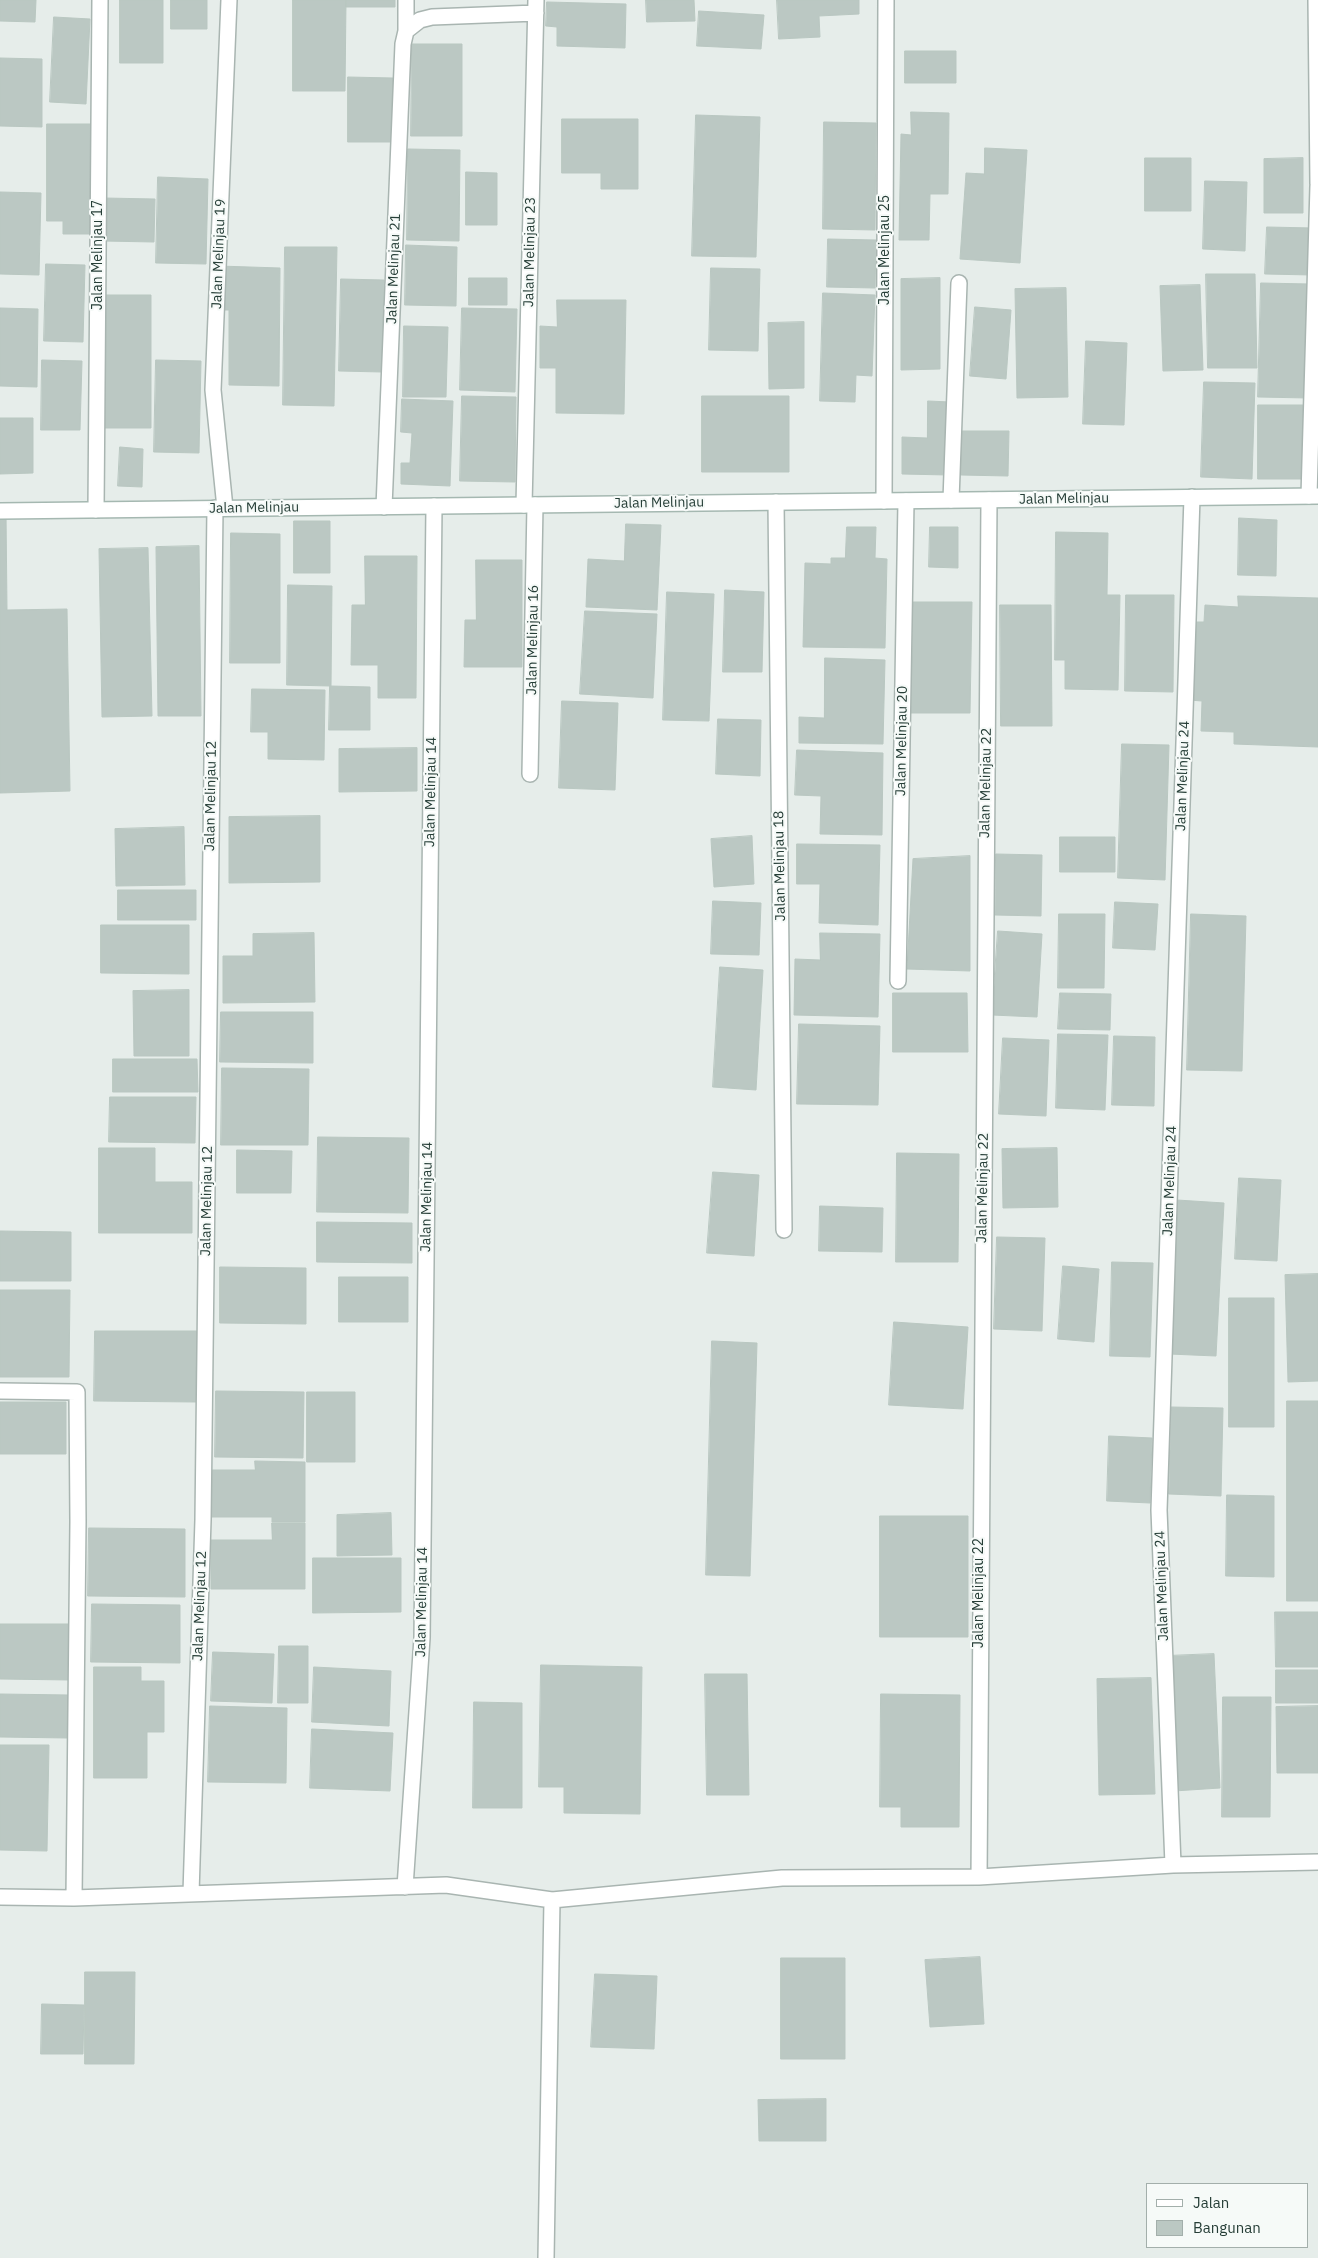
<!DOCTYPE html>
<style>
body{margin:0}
#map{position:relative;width:1318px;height:2258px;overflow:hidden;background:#e6edea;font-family:"IBM Plex Sans",sans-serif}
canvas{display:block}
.legend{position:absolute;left:1146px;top:2183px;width:162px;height:65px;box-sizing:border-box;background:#f6faf8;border:1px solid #a3afab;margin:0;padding:6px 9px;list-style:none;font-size:15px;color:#263e37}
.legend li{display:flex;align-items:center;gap:10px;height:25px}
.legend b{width:25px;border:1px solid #a3afab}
</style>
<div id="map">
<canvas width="1318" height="2258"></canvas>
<ul class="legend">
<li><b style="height:6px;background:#fff"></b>Jalan</li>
<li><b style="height:14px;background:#bbc8c3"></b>Bangunan</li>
</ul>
</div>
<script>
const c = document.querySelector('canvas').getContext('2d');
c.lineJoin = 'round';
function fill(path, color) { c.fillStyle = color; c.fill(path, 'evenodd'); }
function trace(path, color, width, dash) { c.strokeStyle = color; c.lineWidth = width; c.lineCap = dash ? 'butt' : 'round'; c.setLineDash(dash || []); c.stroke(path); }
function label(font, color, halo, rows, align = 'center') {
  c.font = font + ' "IBM Plex Sans",sans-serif'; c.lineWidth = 4; c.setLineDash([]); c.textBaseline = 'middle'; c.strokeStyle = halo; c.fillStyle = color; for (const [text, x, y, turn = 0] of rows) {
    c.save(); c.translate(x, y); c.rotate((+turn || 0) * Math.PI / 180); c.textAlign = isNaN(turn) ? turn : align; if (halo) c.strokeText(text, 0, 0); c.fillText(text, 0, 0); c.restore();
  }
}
const building = new Path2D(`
 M 0,0 L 36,0 L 35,22 L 0,21 Z
 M 120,0 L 163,0 L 163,63 L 120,63 Z
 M 171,0 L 207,0 L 207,29 L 171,29 Z
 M 293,0 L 346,0 L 345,91 L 293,91 Z
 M 346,0 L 395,0 L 395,7 L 346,7 Z
 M 646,0 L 694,0 L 695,21 L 647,22 Z
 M 777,0 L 859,0 L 859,14 L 819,16 L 820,37 L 779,39 Z
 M 547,2 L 626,4 L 625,48 L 557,46 L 557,27 L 546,26 Z
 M 699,11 L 764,15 L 761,49 L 697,46 Z
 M 54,17 L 90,19 L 86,104 L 50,102 Z
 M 412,44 L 462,44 L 462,136 L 411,136 Z
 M 905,51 L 956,51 L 956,83 L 905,83 Z
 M 0,58 L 42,59 L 42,127 L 0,126 Z
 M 348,77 L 393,78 L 393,142 L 348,142 Z
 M 911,112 L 949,113 L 948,194 L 930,194 L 929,240 L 899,240 L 901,134 L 911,135 Z
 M 696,115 L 760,117 L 756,257 L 692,256 Z
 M 562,119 L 638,119 L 638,189 L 601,189 L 601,173 L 562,173 Z
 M 824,122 L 876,123 L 875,230 L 823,229 Z
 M 47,124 L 92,124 L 92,234 L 63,234 L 63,221 L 47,221 Z
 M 985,148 L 1027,150 L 1020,263 L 960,259 L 966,173 L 984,174 Z
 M 408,149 L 460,150 L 459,241 L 407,240 Z
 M 1145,158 L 1191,158 L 1191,211 L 1145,211 Z
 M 1303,158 L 1303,213 L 1264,213 L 1264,159 Z
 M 466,172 L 497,173 L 497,225 L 466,225 Z
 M 158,177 L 208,179 L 206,264 L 156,263 Z
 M 1205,181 L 1247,182 L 1245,251 L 1203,249 Z
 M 0,192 L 41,193 L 39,275 L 0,274 Z
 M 104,198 L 155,199 L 154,242 L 103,241 Z
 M 1267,227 L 1313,228 L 1312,275 L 1265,274 Z
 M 828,239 L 876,240 L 875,288 L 827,287 Z
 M 406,245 L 457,247 L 456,306 L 405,305 Z
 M 285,247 L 337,247 L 334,406 L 283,405 Z
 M 46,264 L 85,265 L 83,342 L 44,341 Z
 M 219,266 L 280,268 L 279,386 L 229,385 L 229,310 L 218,310 Z
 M 711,268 L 760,269 L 758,351 L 709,350 Z
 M 1206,274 L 1255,274 L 1257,368 L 1208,368 Z
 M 469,278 L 507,278 L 507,305 L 469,305 Z
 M 940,278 L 940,369 L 901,370 L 901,279 Z
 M 341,279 L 384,280 L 382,372 L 339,371 Z
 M 1261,283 L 1310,284 L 1308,398 L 1258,397 Z
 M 1200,285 L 1203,370 L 1163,371 L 1160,286 Z
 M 1066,288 L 1068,397 L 1017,398 L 1015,289 Z
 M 823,293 L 875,295 L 872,376 L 856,375 L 855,402 L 820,401 Z
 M 103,295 L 151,295 L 151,428 L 103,428 Z
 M 557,300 L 626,300 L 624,414 L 556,413 L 556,368 L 540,368 L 540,326 L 557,327 Z
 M 975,307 L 1011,310 L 1006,379 L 970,376 Z
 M 0,308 L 38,309 L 37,387 L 0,386 Z
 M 462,308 L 517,309 L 515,392 L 460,390 Z
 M 804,322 L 804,388 L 769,389 L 768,323 Z
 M 404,326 L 448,327 L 446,397 L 403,397 Z
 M 1086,341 L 1127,343 L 1124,425 L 1083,424 Z
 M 42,360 L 82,361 L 80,430 L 41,430 Z
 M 156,360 L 201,361 L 199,453 L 154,452 Z
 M 1204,382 L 1255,383 L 1252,479 L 1201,477 Z
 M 462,396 L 516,397 L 515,482 L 460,481 Z
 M 702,396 L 789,396 L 789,472 L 702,472 Z
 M 402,399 L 453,401 L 450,486 L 401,484 L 401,463 L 410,463 L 412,433 L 401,432 Z
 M 928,401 L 950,402 L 948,475 L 902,474 L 902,437 L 927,438 Z
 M 1258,405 L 1305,405 L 1304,479 L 1258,479 Z
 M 0,418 L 33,418 L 33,473 L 0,474 Z
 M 961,431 L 1009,431 L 1008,476 L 961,475 Z
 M 120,447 L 143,449 L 142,487 L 118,486 Z
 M 0,513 L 6,513 L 7,610 L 67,609 L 70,791 L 0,793 Z
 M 1239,518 L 1277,520 L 1276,576 L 1238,575 Z
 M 294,521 L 330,521 L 330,573 L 294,573 Z
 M 626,524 L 661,525 L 657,610 L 586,607 L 588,559 L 624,561 Z
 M 847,527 L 876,527 L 875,558 L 887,559 L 885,648 L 803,647 L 805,563 L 831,564 L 831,558 L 845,558 Z
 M 930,527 L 958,527 L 958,568 L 929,567 Z
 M 1056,532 L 1108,533 L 1107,595 L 1120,595 L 1118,690 L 1065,689 L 1065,660 L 1055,660 Z
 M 231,533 L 280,534 L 280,663 L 230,663 Z
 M 199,546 L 201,716 L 158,716 L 156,547 Z
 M 148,548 L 152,716 L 102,717 L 99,549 Z
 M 365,556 L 417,556 L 416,698 L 378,698 L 378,665 L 351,665 L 352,605 L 365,605 Z
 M 476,560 L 522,560 L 522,667 L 464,667 L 465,620 L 476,620 Z
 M 288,585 L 332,586 L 331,686 L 287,685 Z
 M 725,590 L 764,592 L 762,672 L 723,672 Z
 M 667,592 L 714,594 L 709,721 L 663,720 Z
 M 1126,595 L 1174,595 L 1173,692 L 1125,691 Z
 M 1238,596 L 1318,598 L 1318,747 L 1234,744 L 1234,732 L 1201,731 L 1202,701 L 1189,700 L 1191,622 L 1204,622 L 1205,605 L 1238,607 Z
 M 913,602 L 972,602 L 970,713 L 911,713 Z
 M 1000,605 L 1051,605 L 1052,726 L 1001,726 Z
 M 585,611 L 657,614 L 653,698 L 580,694 Z
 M 825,658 L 885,660 L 883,744 L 799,743 L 799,717 L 824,718 Z
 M 330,686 L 370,687 L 370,730 L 329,730 Z
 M 252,689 L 325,690 L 324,760 L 268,759 L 268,732 L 251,732 Z
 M 562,701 L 618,703 L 615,790 L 559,788 Z
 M 718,719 L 761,720 L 760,776 L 716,774 Z
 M 1122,744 L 1169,745 L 1165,880 L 1118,878 Z
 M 417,748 L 417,791 L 339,792 L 339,749 Z
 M 797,750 L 883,753 L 882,835 L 820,834 L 821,796 L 795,795 Z
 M 320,816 L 320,882 L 229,883 L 229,817 Z
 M 184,827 L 185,885 L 116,886 L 115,829 Z
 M 752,836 L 754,884 L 714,887 L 711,839 Z
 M 1060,837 L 1115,837 L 1115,872 L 1060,872 Z
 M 797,844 L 880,845 L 878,925 L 819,923 L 820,884 L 797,884 Z
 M 996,854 L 1042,855 L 1041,916 L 995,915 Z
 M 970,856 L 970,971 L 907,969 L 913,859 Z
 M 118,890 L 196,890 L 196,920 L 118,920 Z
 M 713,901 L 761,903 L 759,955 L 711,954 Z
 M 1115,902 L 1158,904 L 1155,950 L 1113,948 Z
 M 1059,914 L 1105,914 L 1104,988 L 1058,988 Z
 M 1191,914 L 1246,916 L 1242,1071 L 1187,1070 Z
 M 101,925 L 189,925 L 189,974 L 101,973 Z
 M 998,931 L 1042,934 L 1037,1017 L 992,1015 Z
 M 314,933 L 315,1002 L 223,1003 L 223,956 L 253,956 L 253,934 Z
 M 820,933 L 880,934 L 878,1017 L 794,1015 L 795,959 L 820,960 Z
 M 720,967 L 763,970 L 756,1090 L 713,1087 Z
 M 189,990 L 189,1056 L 134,1056 L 133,991 Z
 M 893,993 L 967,993 L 968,1052 L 893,1052 Z
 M 1060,993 L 1111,994 L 1110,1030 L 1058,1029 Z
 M 221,1012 L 313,1012 L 313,1063 L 220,1062 Z
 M 799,1024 L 880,1026 L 878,1105 L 797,1104 Z
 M 1058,1034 L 1108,1035 L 1105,1110 L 1056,1108 Z
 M 1114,1036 L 1155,1037 L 1154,1106 L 1112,1105 Z
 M 1003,1038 L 1049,1040 L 1046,1116 L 999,1114 Z
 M 113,1059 L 197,1059 L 198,1092 L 113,1092 Z
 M 222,1068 L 309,1069 L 308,1145 L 221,1145 Z
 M 110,1097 L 196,1097 L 195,1143 L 109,1142 Z
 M 318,1137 L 409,1138 L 408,1213 L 317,1212 Z
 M 99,1148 L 155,1148 L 155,1182 L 192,1182 L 192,1233 L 99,1233 Z
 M 1057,1148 L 1058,1207 L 1003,1208 L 1002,1149 Z
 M 237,1150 L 292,1151 L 291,1193 L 237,1193 Z
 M 897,1153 L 959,1154 L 958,1262 L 896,1262 Z
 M 713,1172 L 759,1175 L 754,1256 L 707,1253 Z
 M 1239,1178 L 1281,1180 L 1277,1261 L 1235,1259 Z
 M 1177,1200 L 1224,1203 L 1216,1356 L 1169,1354 Z
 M 820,1206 L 883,1208 L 882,1252 L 819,1251 Z
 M 317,1222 L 412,1223 L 412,1263 L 317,1262 Z
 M 0,1231 L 71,1232 L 71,1281 L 0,1281 Z
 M 997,1237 L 1045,1238 L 1042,1331 L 994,1329 Z
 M 1112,1262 L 1153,1263 L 1150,1357 L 1110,1356 Z
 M 1063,1266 L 1099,1269 L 1094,1342 L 1058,1339 Z
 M 220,1267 L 306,1268 L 306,1324 L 220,1323 Z
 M 1318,1274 L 1318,1381 L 1288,1382 L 1285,1275 Z
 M 339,1277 L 408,1277 L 408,1322 L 339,1322 Z
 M 0,1290 L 70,1290 L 69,1377 L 0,1377 Z
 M 1229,1298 L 1274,1298 L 1274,1427 L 1229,1427 Z
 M 894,1322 L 968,1327 L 963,1409 L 889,1405 Z
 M 95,1331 L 197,1331 L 196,1402 L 94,1401 Z
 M 712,1341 L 757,1343 L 750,1576 L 706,1575 Z
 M 216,1391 L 304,1392 L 303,1458 L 215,1457 Z
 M 307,1392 L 355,1392 L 355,1462 L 307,1462 Z
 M 1287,1401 L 1318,1401 L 1318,1601 L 1287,1601 Z
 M 0,1402 L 66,1402 L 66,1454 L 0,1454 Z
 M 1171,1407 L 1223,1408 L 1221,1496 L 1169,1494 Z
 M 1109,1436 L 1152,1438 L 1150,1503 L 1107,1501 Z
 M 255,1461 L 305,1462 L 305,1522 L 272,1522 L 272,1517 L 209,1517 L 209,1470 L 255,1470 Z
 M 1227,1495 L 1274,1496 L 1274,1577 L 1226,1576 Z
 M 391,1513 L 392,1555 L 337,1556 L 337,1515 Z
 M 880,1516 L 968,1516 L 968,1637 L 880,1637 Z
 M 272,1523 L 305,1523 L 305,1589 L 211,1589 L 211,1540 L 272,1540 Z
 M 89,1528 L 185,1529 L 185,1597 L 88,1596 Z
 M 313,1558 L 401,1558 L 401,1612 L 313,1613 Z
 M 92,1604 L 180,1605 L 180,1663 L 91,1662 Z
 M 1275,1612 L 1318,1612 L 1318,1667 L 1276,1667 Z
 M 0,1624 L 70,1624 L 70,1680 L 0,1679 Z
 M 279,1646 L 308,1646 L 308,1703 L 278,1703 Z
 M 213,1652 L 274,1654 L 272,1703 L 211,1701 Z
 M 1214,1654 L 1220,1788 L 1174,1791 L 1167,1656 Z
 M 541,1665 L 642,1667 L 640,1814 L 564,1813 L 564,1787 L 539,1787 Z
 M 94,1667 L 141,1667 L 141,1681 L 164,1681 L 164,1732 L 147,1732 L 147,1778 L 94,1778 Z
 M 314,1667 L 391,1671 L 389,1726 L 312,1722 Z
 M 1276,1670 L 1318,1670 L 1318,1703 L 1276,1703 Z
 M 705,1674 L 747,1674 L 749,1795 L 707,1795 Z
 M 1151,1678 L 1155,1794 L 1099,1795 L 1097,1679 Z
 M 0,1694 L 69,1695 L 68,1738 L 0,1737 Z
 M 881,1694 L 960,1695 L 959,1827 L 901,1827 L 901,1807 L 880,1807 Z
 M 1223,1697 L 1271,1697 L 1270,1817 L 1222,1817 Z
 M 474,1702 L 522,1703 L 522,1808 L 473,1808 Z
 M 210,1706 L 287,1708 L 286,1783 L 208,1782 Z
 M 1318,1706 L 1318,1773 L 1277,1773 L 1276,1707 Z
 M 312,1729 L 393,1733 L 390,1791 L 310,1788 Z
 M 0,1745 L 49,1745 L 47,1851 L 0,1850 Z
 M 980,1957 L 984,2024 L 930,2027 L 925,1960 Z
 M 781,1958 L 845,1958 L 845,2059 L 781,2059 Z
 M 85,1972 L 135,1972 L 134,2064 L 85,2064 Z
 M 595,1974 L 657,1976 L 654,2049 L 591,2047 Z
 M 42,2004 L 84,2005 L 83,2054 L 41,2054 Z
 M 826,2099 L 826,2141 L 759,2141 L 758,2100 Z`);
fill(building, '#bbc8c3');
trace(building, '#b9c7c1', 1);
const street = new Path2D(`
 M 1316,0 L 1318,184
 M 406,31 L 406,0
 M 1309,496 L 1318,186
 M 951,500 L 959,283
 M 884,501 L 886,0
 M 776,502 L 784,1230
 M 524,505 L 536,0
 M 384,507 L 403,44 L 406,31 L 420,20 L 432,17 L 536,13
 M 225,508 L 213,390 L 229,0
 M 96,510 L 100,0
 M 530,774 L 535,505
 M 898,981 L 906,501
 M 0,1391 L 77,1392 L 78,1522 L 74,1898
 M 1173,1865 L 1159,1510 L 1192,497
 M 979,1877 L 989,500
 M 405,1887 L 422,1638 L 434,506
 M 191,1893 L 203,1520 L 215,508
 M 0,1897 L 74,1898 L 446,1885 L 552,1900 L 782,1878 L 979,1877 L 1173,1865 L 1318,1862
 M 546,2258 L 552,1900`);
const secondary = new Path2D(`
 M 0,511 L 1318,496`);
trace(street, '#a9b5b1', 18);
trace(secondary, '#a5b8b1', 18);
trace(street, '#fff', 15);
trace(secondary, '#fff', 15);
label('14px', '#263e37', '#f6faf8', [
 ["Jalan Melinjau 25",885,250,-90],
 ["Jalan Melinjau 23",530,252,-89],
 ["Jalan Melinjau 19",219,254,-88],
 ["Jalan Melinjau 17",98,255,-90],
 ["Jalan Melinjau 21",394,269,-88],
 ["Jalan Melinjau",1064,499,-1],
 ["Jalan Melinjau",659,503,-1],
 ["Jalan Melinjau",254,508,-1],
 ["Jalan Melinjau 16",533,640,-89],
 ["Jalan Melinjau 20",902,741,-89],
 ["Jalan Melinjau 24",1183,776,-88],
 ["Jalan Melinjau 22",986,783,-89],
 ["Jalan Melinjau 14",431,792,-89],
 ["Jalan Melinjau 12",211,796,-89],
 ["Jalan Melinjau 18",780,866,-91],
 ["Jalan Melinjau 24",1170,1181,-88],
 ["Jalan Melinjau 22",983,1188,-89],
 ["Jalan Melinjau 14",427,1197,-89],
 ["Jalan Melinjau 12",207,1201,-89],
 ["Jalan Melinjau 24",1162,1586,-92],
 ["Jalan Melinjau 22",979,1593,-90],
 ["Jalan Melinjau 14",422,1602,-89],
 ["Jalan Melinjau 12",200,1606,-88]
]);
</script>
